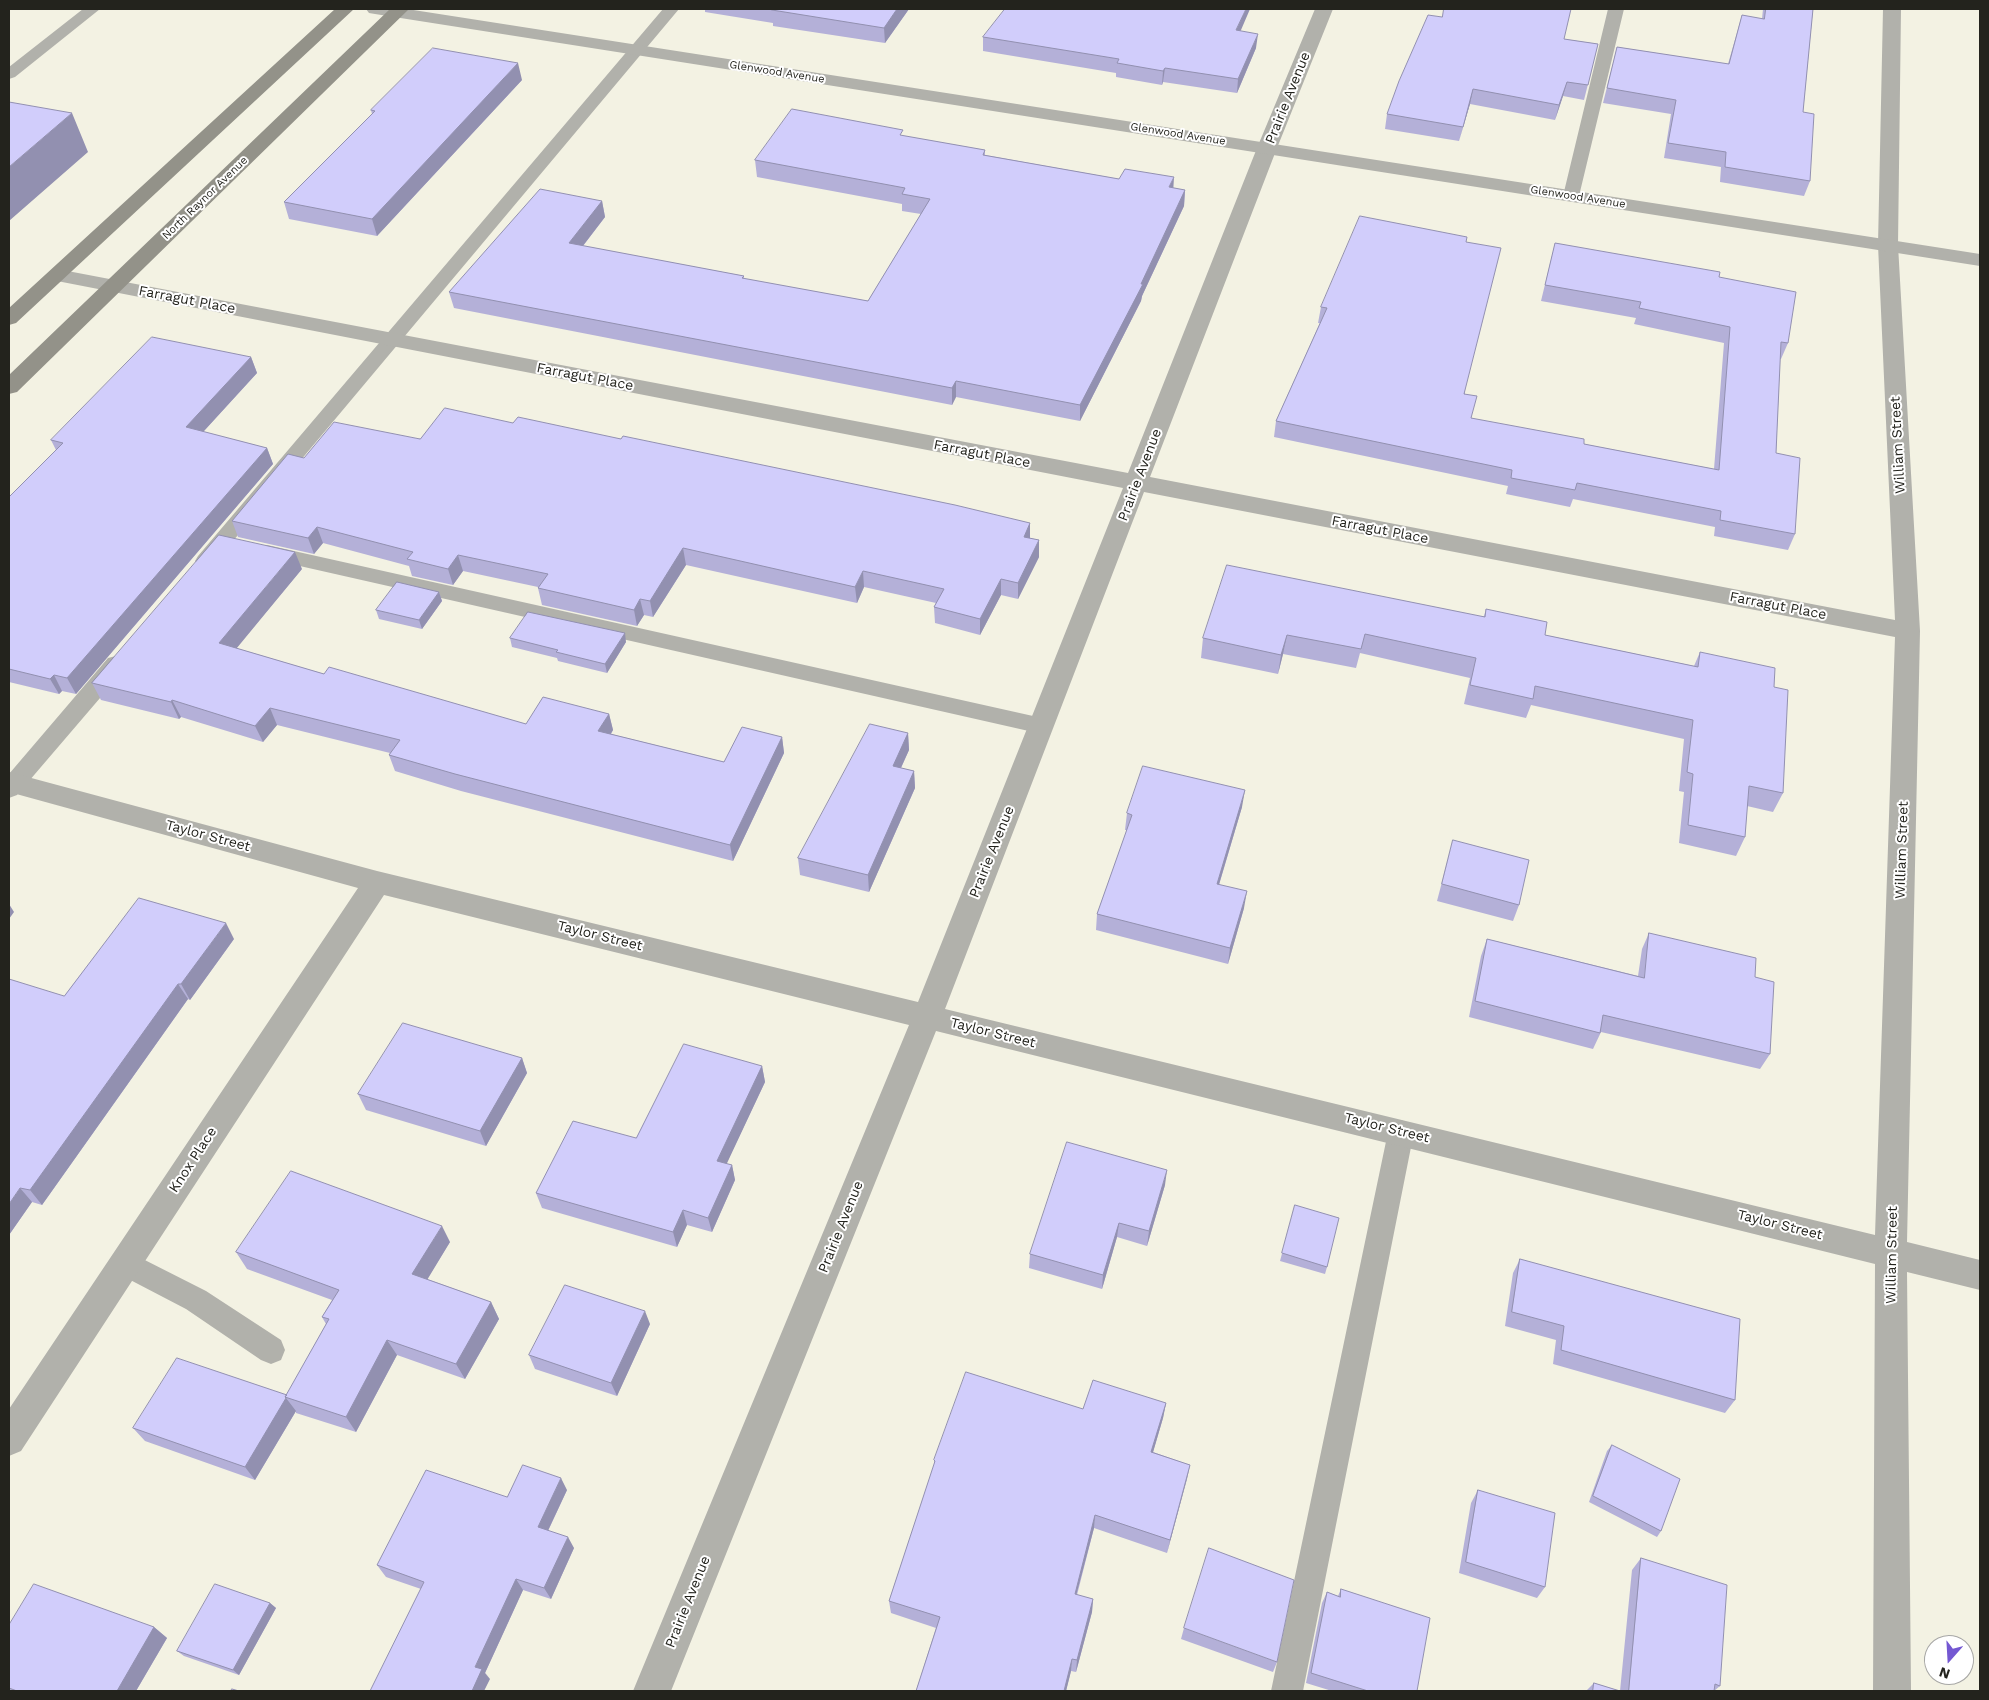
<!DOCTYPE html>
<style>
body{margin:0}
#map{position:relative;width:1989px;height:1700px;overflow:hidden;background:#f3f2e3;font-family:"Work Sans",sans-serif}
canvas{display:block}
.frame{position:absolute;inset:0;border:10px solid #23231d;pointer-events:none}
.north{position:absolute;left:1924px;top:1635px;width:50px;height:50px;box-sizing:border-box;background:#fff;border:1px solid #a7a7a5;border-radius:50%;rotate:199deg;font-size:14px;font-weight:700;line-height:20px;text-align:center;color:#23231d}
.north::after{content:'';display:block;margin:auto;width:18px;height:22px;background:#7458d2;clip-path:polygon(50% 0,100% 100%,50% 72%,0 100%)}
</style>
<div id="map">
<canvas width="1989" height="1700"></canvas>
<div class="frame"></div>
<div class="north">N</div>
</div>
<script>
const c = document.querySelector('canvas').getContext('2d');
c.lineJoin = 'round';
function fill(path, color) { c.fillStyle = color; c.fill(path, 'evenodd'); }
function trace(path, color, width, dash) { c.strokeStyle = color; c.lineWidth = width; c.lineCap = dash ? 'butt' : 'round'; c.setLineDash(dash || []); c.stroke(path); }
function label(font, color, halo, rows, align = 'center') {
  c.font = font + ' "Work Sans",sans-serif'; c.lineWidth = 4; c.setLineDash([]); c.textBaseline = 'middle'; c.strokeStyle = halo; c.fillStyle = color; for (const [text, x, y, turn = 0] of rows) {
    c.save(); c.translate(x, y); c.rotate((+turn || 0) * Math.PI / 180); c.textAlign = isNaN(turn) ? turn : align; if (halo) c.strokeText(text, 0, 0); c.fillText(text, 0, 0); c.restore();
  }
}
fill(new Path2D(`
 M 83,9 L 100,9 L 15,77 L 9,79 L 9,67 Z
 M 663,9 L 679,9 L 212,566 L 205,568 L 198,566 L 195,561 L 198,556 Z
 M 1608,9 L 1624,9 L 1579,196 L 1577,200 L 1565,200 L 1563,196 Z
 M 267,545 L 1042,718 L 1050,720 L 1053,726 L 1050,732 L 1042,734 L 260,557 L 257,552 L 260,547 Z
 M 116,656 L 124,658 L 127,664 L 124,670 L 17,795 L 9,798 L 9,774 L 108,658 Z
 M 1401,1120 L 1410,1124 L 1414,1132 L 1303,1691 L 1271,1691 L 1388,1132 L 1392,1124 Z
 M 125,1250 L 206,1291 L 281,1340 L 285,1350 L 281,1360 L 271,1364 L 261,1360 L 186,1309 L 115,1272 L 111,1263 L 115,1254 Z`), '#b1b1ab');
fill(new Path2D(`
 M 1315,9 L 1333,9 L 1277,148 L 1150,477 L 1895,620 L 1878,245 L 1883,9 L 1901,9 L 1898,245 L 1920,631 L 1907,1242 L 1980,1260 L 1980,1290 L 1907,1272 L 1911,1691 L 1873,1691 L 1875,1264 L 936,1031 L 671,1691 L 633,1691 L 909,1025 L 384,895 L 21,1451 L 9,1456 L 9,1409 L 358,888 L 9,792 L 9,772 L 377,871 L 918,1002 L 1123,488 L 57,281 L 50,279 L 47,275 L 50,271 L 57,269 L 1128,473 L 1257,148 ZM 1144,492 L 1895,637 L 1875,1235 L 945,1009 Z`), '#b1b1ab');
fill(new Path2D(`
 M 366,9 L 407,9 L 1980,254 L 1980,266 L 375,14 L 369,13 Z`), '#b1b1ab');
fill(new Path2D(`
 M 335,9 L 354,9 L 16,323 L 9,325 L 9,308 Z
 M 390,9 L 409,9 L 17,392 L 9,394 L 9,375 Z`), '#939289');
fill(new Path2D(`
 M 705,9 L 909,9 L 885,43 L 773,26 L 773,23 L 705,12 Z
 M 1763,9 L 1813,9 L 1803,112 L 1810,181 L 1804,196 L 1720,182 L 1721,167 L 1664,158 L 1671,114 L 1603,103 L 1617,47 L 1728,64 L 1742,15 L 1762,19 Z
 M 1240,31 L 1256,48 L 1237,93 L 1163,82 L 1162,85 L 1116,77 L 1116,73 L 983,51 L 983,37 Z
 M 1564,39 L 1598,44 L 1584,100 L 1563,96 L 1555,120 L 1470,104 L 1459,141 L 1385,129 L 1387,114 Z
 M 522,80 L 377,236 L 289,219 L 284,202 L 372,114 L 371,110 Z
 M 904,136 L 985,150 L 985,155 L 1119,179 L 1185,190 L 1184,206 L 1142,296 L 1141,301 L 1080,421 L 956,397 L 952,405 L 454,308 L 449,292 L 602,201 L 605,217 L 583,246 L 744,276 L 744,279 L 868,301 L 921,214 L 902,211 L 902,204 L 757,177 L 755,160 Z
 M 1466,242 L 1465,394 L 1471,418 L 1584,444 L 1714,469 L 1724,343 L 1634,324 L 1636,318 L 1541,301 L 1555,243 L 1719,277 L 1788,343 L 1781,359 L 1780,359 L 1776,453 L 1795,534 L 1788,550 L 1714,536 L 1715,527 L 1573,499 L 1570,507 L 1506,494 L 1508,486 L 1274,437 L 1276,421 L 1320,323 L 1318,323 L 1321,307 Z
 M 251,357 L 257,373 L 203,432 L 267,448 L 273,464 L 76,694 L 62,691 L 59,694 L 9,682 L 9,497 L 56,450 L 51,440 Z
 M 513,423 L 621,439 L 1030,523 L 1030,538 L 1039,540 L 1039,557 L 1018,599 L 1001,595 L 980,635 L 935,623 L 934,607 L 936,603 L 864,587 L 857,603 L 686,565 L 653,617 L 644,615 L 637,626 L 542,605 L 538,588 L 538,587 L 463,571 L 453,585 L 412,576 L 409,566 L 323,543 L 314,554 L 238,537 L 232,521 L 304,458 Z
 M 302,569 L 236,648 L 324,674 L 526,724 L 609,714 L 613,730 L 611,734 L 724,762 L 782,737 L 784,753 L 733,861 L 461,791 L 395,771 L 389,755 L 390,753 L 277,725 L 263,742 L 181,717 L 179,719 L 101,700 L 92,683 Z
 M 439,592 L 442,601 L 422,629 L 379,619 L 376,610 Z
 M 1486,609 L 1545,635 L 1694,666 L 1700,652 L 1774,687 L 1783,793 L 1773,812 L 1747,806 L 1745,837 L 1736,856 L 1679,843 L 1684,792 L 1679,791 L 1684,739 L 1531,705 L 1526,718 L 1464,704 L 1470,678 L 1360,653 L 1356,668 L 1283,654 L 1278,674 L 1201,658 L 1203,638 L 1484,616 Z
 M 510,638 L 626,642 L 607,673 L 558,661 L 557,658 L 512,647 Z
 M 908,733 L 909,750 L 901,768 L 914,771 L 915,788 L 869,892 L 800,875 L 798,858 Z
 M 1242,807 L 1219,885 L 1244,908 L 1228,964 L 1096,930 L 1097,914 L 1127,830 L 1125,830 L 1127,813 Z
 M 1453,840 L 1519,905 L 1513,921 L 1437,901 Z
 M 1649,933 L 1755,977 L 1770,1054 L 1760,1069 L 1601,1032 L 1593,1049 L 1469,1017 L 1481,956 L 1487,939 L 1638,976 L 1642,949 Z
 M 234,939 L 190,1000 L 188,999 L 42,1205 L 32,1202 L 9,1235 L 64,996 Z
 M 522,1058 L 527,1073 L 486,1146 L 366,1110 L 358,1094 Z
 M 762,1066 L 765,1082 L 726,1164 L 732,1165 L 735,1180 L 712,1232 L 687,1225 L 677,1247 L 542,1208 L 536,1193 L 636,1138 Z
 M 1165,1185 L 1147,1246 L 1117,1237 L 1102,1289 L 1029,1268 L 1030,1254 Z
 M 1295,1205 L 1327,1267 L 1325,1274 L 1280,1261 Z
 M 450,1242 L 427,1279 L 491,1302 L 499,1319 L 465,1379 L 397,1355 L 356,1432 L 296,1413 L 296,1411 L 255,1480 L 145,1441 L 133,1428 L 287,1395 L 326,1324 L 322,1317 L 332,1300 L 247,1269 L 236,1252 Z
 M 1520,1259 L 1735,1400 L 1725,1413 L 1553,1364 L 1556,1340 L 1505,1326 L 1513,1273 Z
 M 650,1324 L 617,1396 L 535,1369 L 529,1355 Z
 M 1166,1403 L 1163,1418 L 1153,1452 L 1190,1465 L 1167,1553 L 1094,1528 L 1077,1595 L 1093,1599 L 1092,1612 L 1076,1672 L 1071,1671 L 1066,1691 L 916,1691 L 936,1628 L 891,1613 L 889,1601 L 934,1465 L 934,1460 L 1083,1409 Z
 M 1612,1445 L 1661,1531 L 1657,1537 L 1589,1502 L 1607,1451 Z
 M 567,1490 L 548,1531 L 574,1548 L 551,1599 L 523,1590 L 485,1673 L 490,1679 L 421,1589 L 386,1577 L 377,1565 L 507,1497 Z
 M 1478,1490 L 1545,1587 L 1537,1598 L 1459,1573 L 1471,1503 Z
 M 1641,1558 L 1720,1686 L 1714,1691 L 1586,1691 L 1594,1683 L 1620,1691 L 1632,1570 Z
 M 1341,1589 L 1417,1691 L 1332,1691 L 1306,1683 L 1322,1603 L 1327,1592 L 1338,1596 Z
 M 270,1603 L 276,1608 L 239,1675 L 184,1656 L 177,1651 Z
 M 9,1625 L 154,1627 L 167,1638 L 136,1691 L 9,1691 Z
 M 1184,1628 L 1277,1662 L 1273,1672 L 1181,1639 Z`), '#b4b0d8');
fill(new Path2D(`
 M 897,9 L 909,9 L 885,43 L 884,28 Z
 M 1246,9 L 1250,9 L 1235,44 L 1236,30 Z
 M 1258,34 L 1256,48 L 1237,93 L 1238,79 Z
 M 518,63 L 522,80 L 377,236 L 372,219 Z
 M 1165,68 L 1163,82 L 1162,85 L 1163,71 Z
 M 1567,82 L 1563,96 L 1555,120 L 1559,105 Z
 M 1473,89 L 1470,104 L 1459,141 L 1463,127 Z
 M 72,113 L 88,152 L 9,221 L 9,167 Z
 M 1174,177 L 1173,194 L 1169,187 Z
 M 1185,190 L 1184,206 L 1142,296 L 1141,301 L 1080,421 L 1080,405 L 1141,284 Z
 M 602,201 L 605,217 L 572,260 L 569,243 Z
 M 251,357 L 257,373 L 193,443 L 186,427 Z
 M 956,381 L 956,397 L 952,405 L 952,388 Z
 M 267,448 L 273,464 L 76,694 L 67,678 Z
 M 1030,523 L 1030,539 L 1024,537 Z
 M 317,527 L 323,543 L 314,554 L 308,538 Z
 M 1039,540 L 1039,557 L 1018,599 L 1018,583 Z
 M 683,548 L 686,565 L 653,617 L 650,601 Z
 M 295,552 L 302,569 L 227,660 L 219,643 Z
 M 458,555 L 463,571 L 453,585 L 448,569 Z
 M 863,571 L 864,587 L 857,603 L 855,587 Z
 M 1001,579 L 1001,595 L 980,635 L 980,619 Z
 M 439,592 L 442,601 L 422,629 L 419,620 Z
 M 640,599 L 644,615 L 637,626 L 634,610 Z
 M 625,633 L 626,642 L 607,673 L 605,664 Z
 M 1287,635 L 1283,654 L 1278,674 L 1281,655 Z
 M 54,675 L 62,691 L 59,694 L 50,679 Z
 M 172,700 L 181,717 L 179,719 L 171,702 Z
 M 270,708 L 277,725 L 263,742 L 255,726 Z
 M 609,714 L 613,730 L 602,748 L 598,731 Z
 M 908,733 L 909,750 L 894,783 L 893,766 Z
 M 782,737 L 784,753 L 733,861 L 730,845 Z
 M 914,771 L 915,788 L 869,892 L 868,875 Z
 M 1245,790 L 1242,807 L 1214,901 L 1217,884 Z
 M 1247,891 L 1244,908 L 1228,964 L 1230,948 Z
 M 9,904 L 14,912 L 9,919 Z
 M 226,923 L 234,939 L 190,1000 L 181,984 Z
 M 178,984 L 188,999 L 42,1205 L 30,1190 Z
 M 522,1058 L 527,1073 L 486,1146 L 480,1131 Z
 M 762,1066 L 765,1082 L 721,1176 L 717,1161 Z
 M 732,1165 L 735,1180 L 712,1232 L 708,1218 Z
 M 1167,1170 L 1165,1185 L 1147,1246 L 1149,1231 Z
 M 20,1188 L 32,1202 L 9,1235 L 9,1204 Z
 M 683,1210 L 687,1225 L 677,1247 L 673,1232 Z
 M 1119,1223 L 1117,1237 L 1102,1289 L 1103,1275 Z
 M 442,1226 L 450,1242 L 421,1290 L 412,1274 Z
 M 491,1302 L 499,1319 L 465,1379 L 456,1364 Z
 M 645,1311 L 650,1324 L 617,1396 L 611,1383 Z
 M 387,1340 L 397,1355 L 356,1432 L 346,1417 Z
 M 286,1398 L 296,1411 L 255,1480 L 245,1467 Z
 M 1166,1403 L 1163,1418 L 1149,1466 L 1151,1452 Z
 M 1190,1465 L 1187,1479 L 1167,1553 L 1170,1540 Z
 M 561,1478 L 567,1490 L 544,1539 L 538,1527 Z
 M 1095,1515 L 1094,1528 L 1073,1607 L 1075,1594 Z
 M 568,1537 L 574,1548 L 551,1599 L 544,1588 Z
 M 516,1579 L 523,1590 L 485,1673 L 490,1679 L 484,1691 L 472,1691 L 475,1667 Z
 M 1093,1599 L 1092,1612 L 1076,1672 L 1077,1660 Z
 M 270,1603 L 276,1608 L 239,1675 L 233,1670 Z
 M 154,1627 L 167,1638 L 136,1691 L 117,1691 Z
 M 1072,1659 L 1071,1671 L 1066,1691 L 1064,1691 Z`), '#9290b0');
const building = new Path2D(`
 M 773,9 L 897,9 L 884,28 L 772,10 Z
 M 1005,9 L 1246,9 L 1236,30 L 1258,34 L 1238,79 L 1165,68 L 1163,71 L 1117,63 L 1119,59 L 983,37 Z
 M 1444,9 L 1571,9 L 1564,39 L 1598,44 L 1588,85 L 1567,82 L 1559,105 L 1473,89 L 1463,127 L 1387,114 L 1399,81 L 1428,15 L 1442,17 Z
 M 1766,9 L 1813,9 L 1803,112 L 1814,114 L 1810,181 L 1725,167 L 1726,152 L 1668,143 L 1676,100 L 1607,88 L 1617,47 L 1729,64 L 1742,15 L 1764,19 Z
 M 433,48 L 518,63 L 372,219 L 284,202 L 375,111 L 371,110 Z
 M 9,102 L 72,113 L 9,167 Z
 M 792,109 L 903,130 L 900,135 L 985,150 L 983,155 L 1119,179 L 1125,169 L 1174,177 L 1169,187 L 1185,190 L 1141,284 L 1143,284 L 1080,405 L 956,381 L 952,388 L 449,292 L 540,189 L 602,201 L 569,243 L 744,276 L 742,278 L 868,301 L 930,199 L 902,194 L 905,188 L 755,160 Z
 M 1360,216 L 1467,237 L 1466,242 L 1501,248 L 1464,394 L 1477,396 L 1471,418 L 1584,439 L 1584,444 L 1719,470 L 1730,327 L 1639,308 L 1641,302 L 1545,285 L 1555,243 L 1720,272 L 1719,277 L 1796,292 L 1788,343 L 1781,342 L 1776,453 L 1800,458 L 1795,534 L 1720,520 L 1721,511 L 1577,483 L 1575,490 L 1511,478 L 1512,470 L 1276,421 L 1327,308 L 1321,307 Z
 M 152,337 L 251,357 L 186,427 L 267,448 L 67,678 L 54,675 L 50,679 L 9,669 L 9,497 L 63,443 L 51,440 Z
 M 445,408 L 513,423 L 518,417 L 621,439 L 623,436 L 955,505 L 1030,523 L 1024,537 L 1039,540 L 1018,583 L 1001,579 L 980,619 L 934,607 L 944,589 L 863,571 L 855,587 L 683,548 L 650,601 L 640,599 L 634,610 L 538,588 L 548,574 L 458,555 L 448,569 L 407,559 L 413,552 L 317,527 L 308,538 L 232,521 L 288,454 L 304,458 L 334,422 L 420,439 Z
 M 219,535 L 295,552 L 219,643 L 324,674 L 329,667 L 526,724 L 543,697 L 609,714 L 598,731 L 724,762 L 742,727 L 782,737 L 730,845 L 455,774 L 389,755 L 400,740 L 270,708 L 255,726 L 172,700 L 171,702 L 92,683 Z
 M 1227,565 L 1485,617 L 1486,609 L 1547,622 L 1545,635 L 1698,667 L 1700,652 L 1775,668 L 1774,687 L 1788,690 L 1783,793 L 1749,786 L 1745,837 L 1688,825 L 1693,774 L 1687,772 L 1693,720 L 1535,686 L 1533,699 L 1470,685 L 1476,658 L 1365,634 L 1361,649 L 1287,635 L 1281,655 L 1203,638 Z
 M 397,582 L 439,592 L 419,620 L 376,610 Z
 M 528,612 L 625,633 L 605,664 L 556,652 L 558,650 L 510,638 Z
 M 870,724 L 908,733 L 893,766 L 914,771 L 868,875 L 798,858 Z
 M 1143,766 L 1245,790 L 1217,884 L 1247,891 L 1230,948 L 1097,914 L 1132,815 L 1127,813 Z
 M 1453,840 L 1529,860 L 1519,905 L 1442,884 Z
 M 139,898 L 226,923 L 181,984 L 178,984 L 30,1190 L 20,1188 L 9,1204 L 9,979 L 64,996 Z
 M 1649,933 L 1756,958 L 1755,977 L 1774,982 L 1770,1054 L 1603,1015 L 1600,1033 L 1475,1001 L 1487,939 L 1644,978 Z
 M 403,1023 L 522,1058 L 480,1131 L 358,1094 Z
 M 684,1044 L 762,1066 L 717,1161 L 732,1165 L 708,1218 L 683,1210 L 673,1232 L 536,1193 L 573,1121 L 636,1138 Z
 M 1067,1142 L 1167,1170 L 1149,1231 L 1119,1223 L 1103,1275 L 1030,1254 Z
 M 291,1171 L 442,1226 L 412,1274 L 491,1302 L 456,1364 L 387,1340 L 346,1417 L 285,1397 L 329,1319 L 322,1317 L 339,1290 L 236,1252 Z
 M 1295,1205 L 1339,1218 L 1327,1267 L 1282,1253 Z
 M 1520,1259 L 1740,1319 L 1735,1400 L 1561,1350 L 1564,1326 L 1512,1312 Z
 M 565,1285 L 645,1311 L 611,1383 L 529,1355 Z
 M 177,1358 L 287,1395 L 285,1397 L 286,1398 L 245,1467 L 133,1428 Z
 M 966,1372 L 1083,1409 L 1093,1380 L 1166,1403 L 1151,1452 L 1190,1465 L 1170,1540 L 1095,1515 L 1075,1594 L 1093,1599 L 1077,1660 L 1072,1659 L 1064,1691 L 916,1691 L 940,1617 L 889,1601 L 935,1461 L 934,1460 Z
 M 1612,1445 L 1680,1479 L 1661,1531 L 1593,1496 Z
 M 523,1465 L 561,1478 L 538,1527 L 568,1537 L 544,1588 L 516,1579 L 475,1667 L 482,1669 L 472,1691 L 370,1691 L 424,1582 L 377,1565 L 426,1470 L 507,1497 Z
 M 1478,1490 L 1555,1513 L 1545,1587 L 1466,1562 Z
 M 1209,1548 L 1294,1580 L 1277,1662 L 1184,1628 Z
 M 1641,1558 L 1727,1585 L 1720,1686 L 1715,1684 L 1714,1691 L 1629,1691 Z
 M 34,1584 L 154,1627 L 117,1691 L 17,1691 L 9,1688 L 9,1625 Z
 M 215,1584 L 270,1603 L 233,1670 L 177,1651 Z
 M 1341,1589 L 1430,1618 L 1417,1691 L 1368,1691 L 1311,1673 L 1327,1592 L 1340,1597 Z
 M 1594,1683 L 1620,1691 L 1593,1691 Z
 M 232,1689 L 239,1691 L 231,1691 Z`);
fill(building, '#d1cdfb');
trace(building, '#9290b0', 1);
label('11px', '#23231d', '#fff', [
 ["Glenwood Avenue",777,72,9],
 ["Glenwood Avenue",1178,134,9],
 ["Glenwood Avenue",1578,197,9],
 ["North Raynor Avenue",205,198,-44]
]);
label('14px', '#23231d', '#fff', [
 ["Prairie Avenue",1288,98,-68],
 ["Farragut Place",187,300,11],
 ["Farragut Place",585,377,11],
 ["William Street",1898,445,-93],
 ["Farragut Place",982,454,11],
 ["Prairie Avenue",1140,475,-69],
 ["Farragut Place",1380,530,11],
 ["Farragut Place",1778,606,11],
 ["Taylor Street",208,836,15],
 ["William Street",1902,850,-88],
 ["Prairie Avenue",992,852,-68],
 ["Taylor Street",600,936,14],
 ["Taylor Street",993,1033,14],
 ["Taylor Street",1387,1128,14],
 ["Knox Place",193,1160,-57],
 ["Taylor Street",1780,1225,14],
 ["Prairie Avenue",841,1227,-68],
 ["William Street",1892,1255,-89],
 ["Prairie Avenue",688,1602,-68]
]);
</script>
